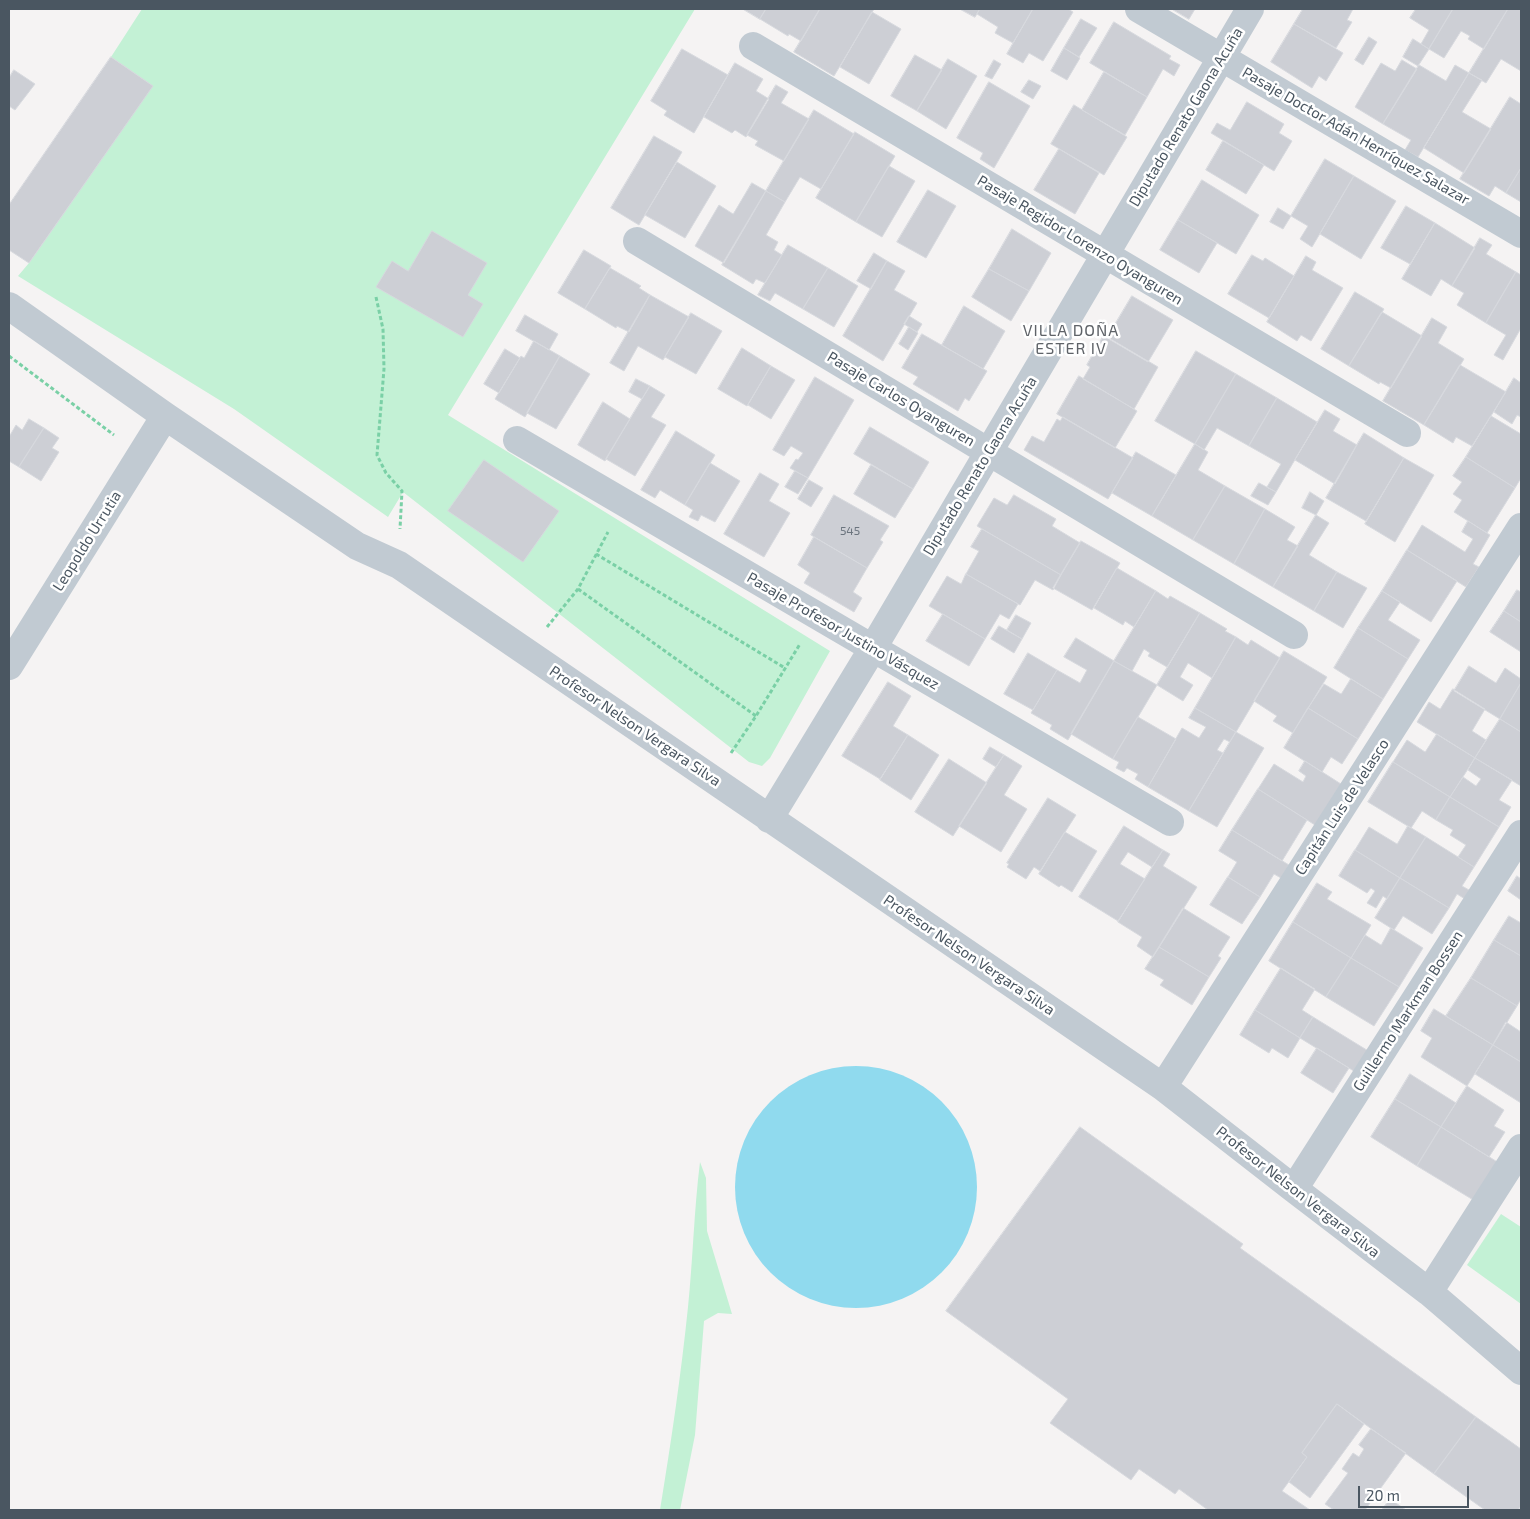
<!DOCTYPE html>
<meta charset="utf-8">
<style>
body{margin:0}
#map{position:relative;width:1530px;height:1519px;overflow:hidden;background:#f5f3f3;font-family:"Exo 2",sans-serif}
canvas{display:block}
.frame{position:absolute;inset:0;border:10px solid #4a5661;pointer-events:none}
.scale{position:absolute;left:1358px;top:1486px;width:111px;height:22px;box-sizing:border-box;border:2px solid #4a5661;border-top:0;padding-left:6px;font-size:15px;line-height:18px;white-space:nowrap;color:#4a5661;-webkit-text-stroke:4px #fff;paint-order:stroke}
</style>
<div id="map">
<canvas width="1530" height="1519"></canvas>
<div class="frame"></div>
<div class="scale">20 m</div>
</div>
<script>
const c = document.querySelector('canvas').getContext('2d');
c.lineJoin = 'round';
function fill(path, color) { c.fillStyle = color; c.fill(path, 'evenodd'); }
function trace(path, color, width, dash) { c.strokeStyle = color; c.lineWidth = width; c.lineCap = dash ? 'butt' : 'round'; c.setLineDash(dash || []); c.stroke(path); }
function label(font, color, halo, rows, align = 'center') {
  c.font = font + ' "Exo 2",sans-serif'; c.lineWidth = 5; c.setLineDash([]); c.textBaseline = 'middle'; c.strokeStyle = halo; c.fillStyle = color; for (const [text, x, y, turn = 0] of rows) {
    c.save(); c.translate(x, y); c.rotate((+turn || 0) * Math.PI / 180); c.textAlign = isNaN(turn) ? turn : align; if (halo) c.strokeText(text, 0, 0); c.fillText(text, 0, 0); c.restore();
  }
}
fill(new Path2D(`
 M 142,9 L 695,9 L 448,415 L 830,651 L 770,758 L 762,766 L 749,762 L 403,492 L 388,517 L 234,409 L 18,276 L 29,263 L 152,86 L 111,57 Z
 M 700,1162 L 706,1178 L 707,1231 L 732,1314 L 718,1313 L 704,1321 L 695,1435 L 680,1510 L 660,1510 C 671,1443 681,1375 688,1307 C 693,1259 694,1210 700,1162 Z
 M 1501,1214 L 1521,1227 L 1521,1304 L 1467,1265 Z`), '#c3f1d5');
fill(new Path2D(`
 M735 1187a121 121 0 1 1 242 0a121 121 0 1 1-242 0Z`), '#90daee');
const building = new Path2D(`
 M 743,9 L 766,9 L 760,19 Z
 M 766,9 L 820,9 L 801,41 L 789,34 L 788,36 L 760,19 Z
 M 820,9 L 874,9 L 834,76 L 794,52 Z
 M 960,9 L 980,9 L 975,17 Z
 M 980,9 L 1033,9 L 1013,43 L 995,33 L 998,27 L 977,14 Z
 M 1033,9 L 1068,9 L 1073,12 L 1043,61 L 1029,53 L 1023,63 L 1007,54 Z
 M 1172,9 L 1195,9 L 1189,19 Z
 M 1303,9 L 1353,9 L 1347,20 L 1352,22 L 1336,48 L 1294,24 Z
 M 1416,9 L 1453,9 L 1429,49 L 1421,44 L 1429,30 L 1410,18 Z
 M 1453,9 L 1508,9 L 1484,49 L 1468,39 L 1470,36 L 1461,31 L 1444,58 L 1429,49 Z
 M 1508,9 L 1521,9 L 1521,71 L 1501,59 L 1486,83 L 1469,73 Z
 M 872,12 L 901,29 L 869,84 L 840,67 Z
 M 1081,19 L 1097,28 L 1079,57 L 1064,48 Z
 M 1114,22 L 1171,56 L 1169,59 L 1180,65 L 1174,76 L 1163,69 L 1147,97 L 1090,63 Z
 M 1294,24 L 1343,53 L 1326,81 L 1319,76 L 1312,88 L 1271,62 Z
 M 1369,37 L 1377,42 L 1363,65 L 1355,60 Z
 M 1413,39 L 1429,49 L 1418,66 L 1403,57 Z
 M 1064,48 L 1080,58 L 1067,80 L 1051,71 Z
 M 682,49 L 728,75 L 694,133 L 664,115 L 667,111 L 651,101 Z
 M 915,55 L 942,70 L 917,111 L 891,96 Z
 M 111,57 L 153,86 L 29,263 L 9,250 L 9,205 Z
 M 948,59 L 977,76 L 946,129 L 917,111 Z
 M 994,60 L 1001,64 L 992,79 L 985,76 Z
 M 1402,60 L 1417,69 L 1383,124 L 1355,107 L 1381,63 L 1395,71 Z
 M 735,63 L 763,79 L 756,91 L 769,99 L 746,137 L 735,130 L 732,133 L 704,117 Z
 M 1419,65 L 1446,81 L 1455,65 L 1469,73 L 1418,157 L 1405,150 L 1411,140 L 1383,124 Z
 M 14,70 L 35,84 L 15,110 L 9,106 L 9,78 Z
 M 1104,72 L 1147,97 L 1125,135 L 1082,110 Z
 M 1469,73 L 1482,80 L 1462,112 L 1491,129 L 1464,173 L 1424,148 Z
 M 1029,80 L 1041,86 L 1033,99 L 1021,92 Z
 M 989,82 L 1030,106 L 994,168 L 980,159 L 983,153 L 957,138 Z
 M 776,85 L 788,92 L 781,103 L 809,119 L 784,161 L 755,145 L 758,141 L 747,135 Z
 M 1510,97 L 1521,104 L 1521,168 L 1506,193 L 1495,186 L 1489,196 L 1460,179 Z
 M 1247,102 L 1284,124 L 1279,133 L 1292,141 L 1274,171 L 1211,133 L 1217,123 L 1230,130 Z
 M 1074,105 L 1127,137 L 1104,175 L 1051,144 Z
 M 814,110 L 854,134 L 821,189 L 800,177 L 785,202 L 766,191 Z
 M 855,132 L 895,156 L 856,222 L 816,198 Z
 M 654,136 L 682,152 L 639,225 L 611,208 Z
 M 1223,141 L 1264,165 L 1246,194 L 1206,170 Z
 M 1059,149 L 1099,173 L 1075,214 L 1034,190 Z
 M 1325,159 L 1354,176 L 1312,247 L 1300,239 L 1308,226 L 1291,216 Z
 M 677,162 L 716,186 L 685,238 L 645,215 Z
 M 889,166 L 915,181 L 882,237 L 856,222 Z
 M 1521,168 L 1521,202 L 1506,193 Z
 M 1354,176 L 1396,201 L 1361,259 L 1320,234 Z
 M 1202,180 L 1259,215 L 1236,254 L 1178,220 Z
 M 752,183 L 766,191 L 724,263 L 695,246 L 719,205 L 733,214 Z
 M 928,190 L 956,206 L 926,258 L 897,242 Z
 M 766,191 L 785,202 L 766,235 L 778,242 L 774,250 L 782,255 L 765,283 L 756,279 L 753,284 L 722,265 Z
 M 1406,206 L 1435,223 L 1410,264 L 1381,248 Z
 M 1278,208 L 1291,216 L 1283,229 L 1270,222 Z
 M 1178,220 L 1217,243 L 1199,273 L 1160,250 Z
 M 1435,223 L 1475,248 L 1452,286 L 1441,279 L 1431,296 L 1402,279 Z
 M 1012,229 L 1051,253 L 1029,291 L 989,269 Z
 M 432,231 L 487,263 L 468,295 L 483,304 L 463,337 L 376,287 L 392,261 L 408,271 Z
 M 1480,238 L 1492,245 L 1486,254 L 1516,272 L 1486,323 L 1457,305 L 1464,293 L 1452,286 Z
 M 788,245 L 828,268 L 803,309 L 775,293 L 770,301 L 758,295 Z
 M 584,250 L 611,266 L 585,309 L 558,293 Z
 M 874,253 L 887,261 L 871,289 L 857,281 Z
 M 1252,255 L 1263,261 L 1265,258 L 1294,276 L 1269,318 L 1228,294 Z
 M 1306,256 L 1316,262 L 1312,270 L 1343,288 L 1311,341 L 1301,335 L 1297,341 L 1267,322 Z
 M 887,261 L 905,271 L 894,290 L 917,303 L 883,361 L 843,336 Z
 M 610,268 L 641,286 L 639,288 L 650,295 L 629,332 L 617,326 L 616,328 L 585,309 Z
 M 828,268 L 858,286 L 834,327 L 803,309 Z
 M 989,269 L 1029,291 L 1011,321 L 972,297 Z
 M 1516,272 L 1521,275 L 1521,328 L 1503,360 L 1494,355 L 1506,335 L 1486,323 Z
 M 1355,292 L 1384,309 L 1349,366 L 1321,349 Z
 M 650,295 L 689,317 L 663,360 L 638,346 L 624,371 L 610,363 Z
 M 1132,296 L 1173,320 L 1148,362 L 1107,338 Z
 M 964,306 L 1005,331 L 983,369 L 942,345 Z
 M 1382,312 L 1422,336 L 1391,388 L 1380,382 L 1379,384 L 1349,366 Z
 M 691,313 L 722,331 L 696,374 L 665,357 Z
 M 525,315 L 558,334 L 549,350 L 516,331 Z
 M 909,316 L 922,324 L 917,332 L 904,324 Z
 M 1432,318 L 1447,327 L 1438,343 L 1464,359 L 1424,425 L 1383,401 Z
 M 909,327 L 918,333 L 908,350 L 899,344 Z
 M 922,334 L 987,371 L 969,401 L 965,398 L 958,411 L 913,384 L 918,377 L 902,368 Z
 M 1104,335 L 1158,367 L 1134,409 L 1083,379 L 1090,367 L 1087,365 Z
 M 534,341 L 560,356 L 525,417 L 495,399 L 521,356 L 524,358 Z
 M 742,348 L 771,366 L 747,406 L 718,389 Z
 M 505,349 L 520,358 L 499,393 L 484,384 Z
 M 1196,351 L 1236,374 L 1195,444 L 1155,421 Z
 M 560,356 L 590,374 L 556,429 L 527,413 Z
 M 1460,365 L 1506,392 L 1472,446 L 1456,437 L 1453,443 L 1424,425 Z
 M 771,366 L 795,380 L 771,419 L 748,405 Z
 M 1236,374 L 1277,398 L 1249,446 L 1217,428 L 1204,450 L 1195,444 Z
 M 1079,376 L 1137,411 L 1115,448 L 1057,414 Z
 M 815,377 L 854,400 L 808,478 L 790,468 L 796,459 L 798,460 L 803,453 L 791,446 L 784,456 L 773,450 Z
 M 1514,378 L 1521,383 L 1521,417 L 1517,415 L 1512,424 L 1494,412 Z
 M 636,379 L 650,386 L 642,399 L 629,392 Z
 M 650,386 L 665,395 L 651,417 L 666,425 L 635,476 L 606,459 Z
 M 1277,398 L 1317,422 L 1276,492 L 1267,487 L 1281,464 L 1249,446 Z
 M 603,402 L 630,419 L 605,461 L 578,445 Z
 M 1325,410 L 1340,419 L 1333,431 L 1357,445 L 1335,484 L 1295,460 Z
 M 1491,416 L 1521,434 L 1521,478 L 1515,488 L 1466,457 Z
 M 1063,417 L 1133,458 L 1108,499 L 1024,450 L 1032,436 L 1044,442 L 1057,419 L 1060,421 Z
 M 29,419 L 44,428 L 19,467 L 9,461 L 9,437 L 16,425 L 22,430 Z
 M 870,427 L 929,462 L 913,489 L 854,454 Z
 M 44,428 L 59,438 L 52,448 L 59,452 L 41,481 L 19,467 Z
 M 676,431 L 715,455 L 685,505 L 660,490 L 655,498 L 641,490 Z
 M 1364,433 L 1404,458 L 1366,521 L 1326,498 Z
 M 1195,444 L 1208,452 L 1198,470 L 1225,486 L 1193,540 L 1152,516 Z
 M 1136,452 L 1176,475 L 1152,516 L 1112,493 Z
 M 1466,457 L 1515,488 L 1487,533 L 1454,512 L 1462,500 L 1453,494 L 1462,482 L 1453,476 Z
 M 1404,458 L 1434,475 L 1395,542 L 1365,524 Z
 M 484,460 L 559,511 L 523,562 L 448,511 Z
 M 710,463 L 740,481 L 715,522 L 701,515 L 698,521 L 689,517 L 693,510 L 685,505 Z
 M 871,465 L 913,489 L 895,518 L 854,494 Z
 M 795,471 L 808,478 L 798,494 L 785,487 Z
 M 760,473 L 779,484 L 769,501 L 790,513 L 764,557 L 724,534 Z
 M 809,480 L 823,488 L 811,507 L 798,499 Z
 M 1259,483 L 1276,492 L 1268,505 L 1251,496 Z
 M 1225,486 L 1265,509 L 1234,564 L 1193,540 Z
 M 1310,492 L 1324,501 L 1316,515 L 1302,508 Z
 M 834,495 L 889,526 L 880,540 L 883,542 L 867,568 L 811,535 Z
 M 1014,495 L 1056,519 L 1052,526 L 1080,543 L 1061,575 L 977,526 L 994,498 L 1007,505 Z
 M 1265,509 L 1295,527 L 1287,540 L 1298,546 L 1273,587 L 1234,564 Z
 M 1316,515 L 1329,523 L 1309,555 L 1337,572 L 1314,611 L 1273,587 Z
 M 1468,521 L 1490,535 L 1473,564 L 1479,567 L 1466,587 L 1407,550 L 1422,525 L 1465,552 L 1473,539 L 1462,532 Z
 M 982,529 L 1061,575 L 1053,590 L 1035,580 L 1020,605 L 966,574 L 979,551 L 971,547 Z
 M 814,537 L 867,568 L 853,592 L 862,598 L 854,612 L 804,583 L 810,573 L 798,565 Z
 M 1081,541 L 1120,563 L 1092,610 L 1053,588 Z
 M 1407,550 L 1457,581 L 1431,622 L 1382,591 Z
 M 1117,568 L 1156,591 L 1134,627 L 1125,621 L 1123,625 L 1094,608 Z
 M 1337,572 L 1367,588 L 1343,628 L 1314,611 Z
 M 966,574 L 1018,604 L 1009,619 L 1000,614 L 985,639 L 929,606 L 947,576 L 961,584 Z
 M 1517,590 L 1521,592 L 1521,622 L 1504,611 Z
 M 1156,591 L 1168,599 L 1170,596 L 1200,613 L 1167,667 L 1148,656 L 1150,653 L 1144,649 L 1132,671 L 1114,661 Z
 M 1382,591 L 1400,602 L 1388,620 L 1420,640 L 1408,659 L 1358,628 Z
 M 1504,611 L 1521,622 L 1521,652 L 1490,632 Z
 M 1200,613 L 1227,629 L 1225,631 L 1236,637 L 1212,678 L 1188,663 L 1180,677 L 1193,685 L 1183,701 L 1157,685 Z
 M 943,614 L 985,639 L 969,666 L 926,641 Z
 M 1016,615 L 1031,623 L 1022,639 L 1007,630 Z
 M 999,626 L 1022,639 L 1014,653 L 991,639 Z
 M 1358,628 L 1408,659 L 1383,699 L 1334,668 Z
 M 1236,637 L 1248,645 L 1251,640 L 1280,658 L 1236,732 L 1195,708 Z
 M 1076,638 L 1114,661 L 1068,740 L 1050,729 L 1052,725 L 1031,713 L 1057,670 L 1080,683 L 1087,670 L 1064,657 Z
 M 1284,651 L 1327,677 L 1293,733 L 1273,721 L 1277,716 L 1254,701 Z
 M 1028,653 L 1057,670 L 1033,710 L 1004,694 Z
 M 1114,661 L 1157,685 L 1113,759 L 1071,734 Z
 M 1469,666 L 1496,683 L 1505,668 L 1521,679 L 1521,683 L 1500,719 L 1454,691 Z
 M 1351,679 L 1383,699 L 1358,739 L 1308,708 L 1324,684 L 1341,694 Z
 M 888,682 L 911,696 L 893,726 L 908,735 L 880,779 L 842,756 Z
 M 1521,683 L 1521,732 L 1500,719 Z
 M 1453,689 L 1485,709 L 1472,731 L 1486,740 L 1475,758 L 1417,722 L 1429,702 L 1440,709 Z
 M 1195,708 L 1236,732 L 1230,742 L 1224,739 L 1217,750 L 1223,753 L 1189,811 L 1148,787 L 1182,728 L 1199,738 L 1206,727 L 1189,718 Z
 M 1308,708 L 1358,739 L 1342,764 L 1331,757 L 1322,772 L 1284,748 Z
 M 1138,717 L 1176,739 L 1148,787 L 1135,779 L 1138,774 L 1127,768 L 1124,772 L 1116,768 L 1119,762 L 1113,759 Z
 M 1500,719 L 1521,732 L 1521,786 L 1475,758 Z
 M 1236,732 L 1264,748 L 1217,827 L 1189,811 Z
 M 1437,734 L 1475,758 L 1450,797 L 1393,762 L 1407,740 L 1425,752 Z
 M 908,735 L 939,755 L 911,800 L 880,780 Z
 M 990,747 L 1004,755 L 996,767 L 983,759 Z
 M 1004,755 L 1022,766 L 1004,795 L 1027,809 L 1001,852 L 959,826 Z
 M 1475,758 L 1512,780 L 1499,800 L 1511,807 L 1499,827 L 1450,797 L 1463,777 L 1476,786 L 1481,779 L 1468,770 Z
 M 949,759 L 987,783 L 953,836 L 915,812 Z
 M 1305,761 L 1341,784 L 1315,825 L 1258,789 L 1274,764 L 1303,782 L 1306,776 L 1299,771 Z
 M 1393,762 L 1450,797 L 1436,820 L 1422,811 L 1411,828 L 1368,802 Z
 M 1258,789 L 1307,820 L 1282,861 L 1232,830 Z
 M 1450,797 L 1499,827 L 1474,867 L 1458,857 L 1466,845 L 1450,835 L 1453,830 L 1436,820 Z
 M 1048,798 L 1076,815 L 1040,871 L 1034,867 L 1026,879 L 1007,867 L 1009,864 L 1007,863 Z
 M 1124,826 L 1163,850 L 1152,867 L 1128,852 L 1120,864 L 1145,879 L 1118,921 L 1079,897 Z
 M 1408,826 L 1426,837 L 1400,878 L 1355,850 L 1369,827 L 1397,844 Z
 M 1232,830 L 1289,865 L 1281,878 L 1274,874 L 1260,897 L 1228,877 L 1237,862 L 1219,851 Z
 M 1065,832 L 1097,851 L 1072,892 L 1061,885 L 1059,887 L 1039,874 Z
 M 1426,837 L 1474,867 L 1462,886 L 1469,890 L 1465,899 L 1457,894 L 1449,908 L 1400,878 Z
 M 1163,850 L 1170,854 L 1163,866 L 1197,887 L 1153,957 L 1137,946 L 1142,937 L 1118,922 Z
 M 1355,850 L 1400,878 L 1387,899 L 1383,896 L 1376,908 L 1367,903 L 1375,891 L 1371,888 L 1367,893 L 1339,876 Z
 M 1517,876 L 1521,879 L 1521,900 L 1508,891 Z
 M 1228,877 L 1260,897 L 1242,924 L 1210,905 Z
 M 1400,878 L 1449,908 L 1432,934 L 1403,916 L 1394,930 L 1375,918 Z
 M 1317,883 L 1332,892 L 1327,899 L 1371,925 L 1351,958 L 1293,922 Z
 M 1183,908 L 1230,937 L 1218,956 L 1221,958 L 1209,977 L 1159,947 Z
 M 1509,916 L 1521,923 L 1521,956 L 1494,940 Z
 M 1293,922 L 1351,958 L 1326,997 L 1269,961 Z
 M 1391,928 L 1423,948 L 1399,987 L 1351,958 L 1365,935 L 1381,945 Z
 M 1494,940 L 1521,956 L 1521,999 L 1517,1006 L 1471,978 Z
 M 1159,947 L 1209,977 L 1192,1005 L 1160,985 L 1164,980 L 1145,969 Z
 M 1351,958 L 1399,987 L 1374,1026 L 1326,997 Z
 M 1281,968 L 1315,989 L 1302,1010 L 1313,1017 L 1300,1038 L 1255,1010 Z
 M 1471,978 L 1517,1006 L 1493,1045 L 1446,1016 Z
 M 1434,1009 L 1493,1045 L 1467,1086 L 1421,1057 L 1432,1038 L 1421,1031 Z
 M 1255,1010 L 1300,1038 L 1288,1058 L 1272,1048 L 1269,1053 L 1240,1035 Z
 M 1313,1017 L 1370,1052 L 1357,1073 L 1300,1038 Z
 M 1506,1022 L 1521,1032 L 1521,1062 L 1493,1045 Z
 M 1493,1045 L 1521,1062 L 1521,1103 L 1475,1074 Z
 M 1317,1048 L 1349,1068 L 1333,1093 L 1301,1073 Z
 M 1410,1074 L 1456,1103 L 1441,1127 L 1395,1099 Z
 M 1467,1086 L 1504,1110 L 1494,1126 L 1505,1132 L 1489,1157 L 1441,1127 Z
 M 1395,1099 L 1441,1127 L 1417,1166 L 1371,1137 Z
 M 1080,1127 L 1243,1244 L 1240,1248 L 1476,1417 L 1434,1474 L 1337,1404 L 1302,1453 L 1307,1457 L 1282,1491 L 1310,1510 L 1208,1510 L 1179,1489 L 1175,1494 L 1139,1469 L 1131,1480 L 1050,1423 L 1068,1399 L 946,1311 Z
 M 1441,1127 L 1499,1163 L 1475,1201 L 1417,1166 Z
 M 1337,1404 L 1364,1424 L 1310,1498 L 1289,1482 L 1307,1457 L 1302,1453 Z
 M 1476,1417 L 1521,1449 L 1521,1506 L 1518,1510 L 1485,1510 L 1434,1474 Z
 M 1371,1429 L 1406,1453 L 1365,1510 L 1334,1510 L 1325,1504 L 1348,1473 L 1342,1469 L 1353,1453 L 1359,1457 L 1364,1449 L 1359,1445 Z
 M 1390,1499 L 1406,1510 L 1382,1510 Z`);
fill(building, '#cdcfd5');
trace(building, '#d7d9de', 1);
trace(new Path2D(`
 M 376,297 L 383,329 L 384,369 L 377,455 L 386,473 L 402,491 L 400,529
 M 9,356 L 114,435
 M 596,554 L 785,668
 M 578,589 L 756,716
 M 547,627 L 578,589 L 608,532
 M 731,753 L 756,716 L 800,644`), '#7ad0a6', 3, [4, 2.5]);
trace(new Path2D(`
 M 1139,9 L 1521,234
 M 753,46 L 1407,433
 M 637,241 L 1294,635
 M 9,306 L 165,416 L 357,546 L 399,565 L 1163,1087 L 1294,1189 L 1429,1292 L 1521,1371
 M 517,440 L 1170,822
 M 9,666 L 165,416
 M 769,819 L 873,648 L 1250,9
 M 1163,1087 L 1521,527
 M 1294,1189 L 1521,834
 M 1429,1292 L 1521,1148`), '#c1cad2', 28);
label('12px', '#6b747e', null, [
 ["545",850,531]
]);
label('15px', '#4a5661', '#fff', [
 ["Diputado Renato Gaona Acuña",1186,117,-59],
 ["Pasaje Doctor Adán Henríquez Salazar",1356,136,30],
 ["Pasaje Regidor Lorenzo Oyanguren",1080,240,31],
 ["Pasaje Carlos Oyanguren",901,399,31],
 ["Diputado Renato Gaona Acuña",980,466,-59],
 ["Leopoldo Urrutia",87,541,-58],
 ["Pasaje Profesor Justino Vásquez",843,631,30],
 ["Profesor Nelson Vergara Silva",635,726,34],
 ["Capitán Luis de Velasco",1342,807,-57],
 ["Profesor Nelson Vergara Silva",969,955,34],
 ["Guillermo Markman Bossen",1408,1011,-57],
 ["Profesor Nelson Vergara Silva",1298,1192,38]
]);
c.letterSpacing = '1px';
label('16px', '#5f6368', '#fff', [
 ["VILLA DOÑA",1071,331],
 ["ESTER IV",1071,349]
]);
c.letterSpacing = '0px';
</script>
